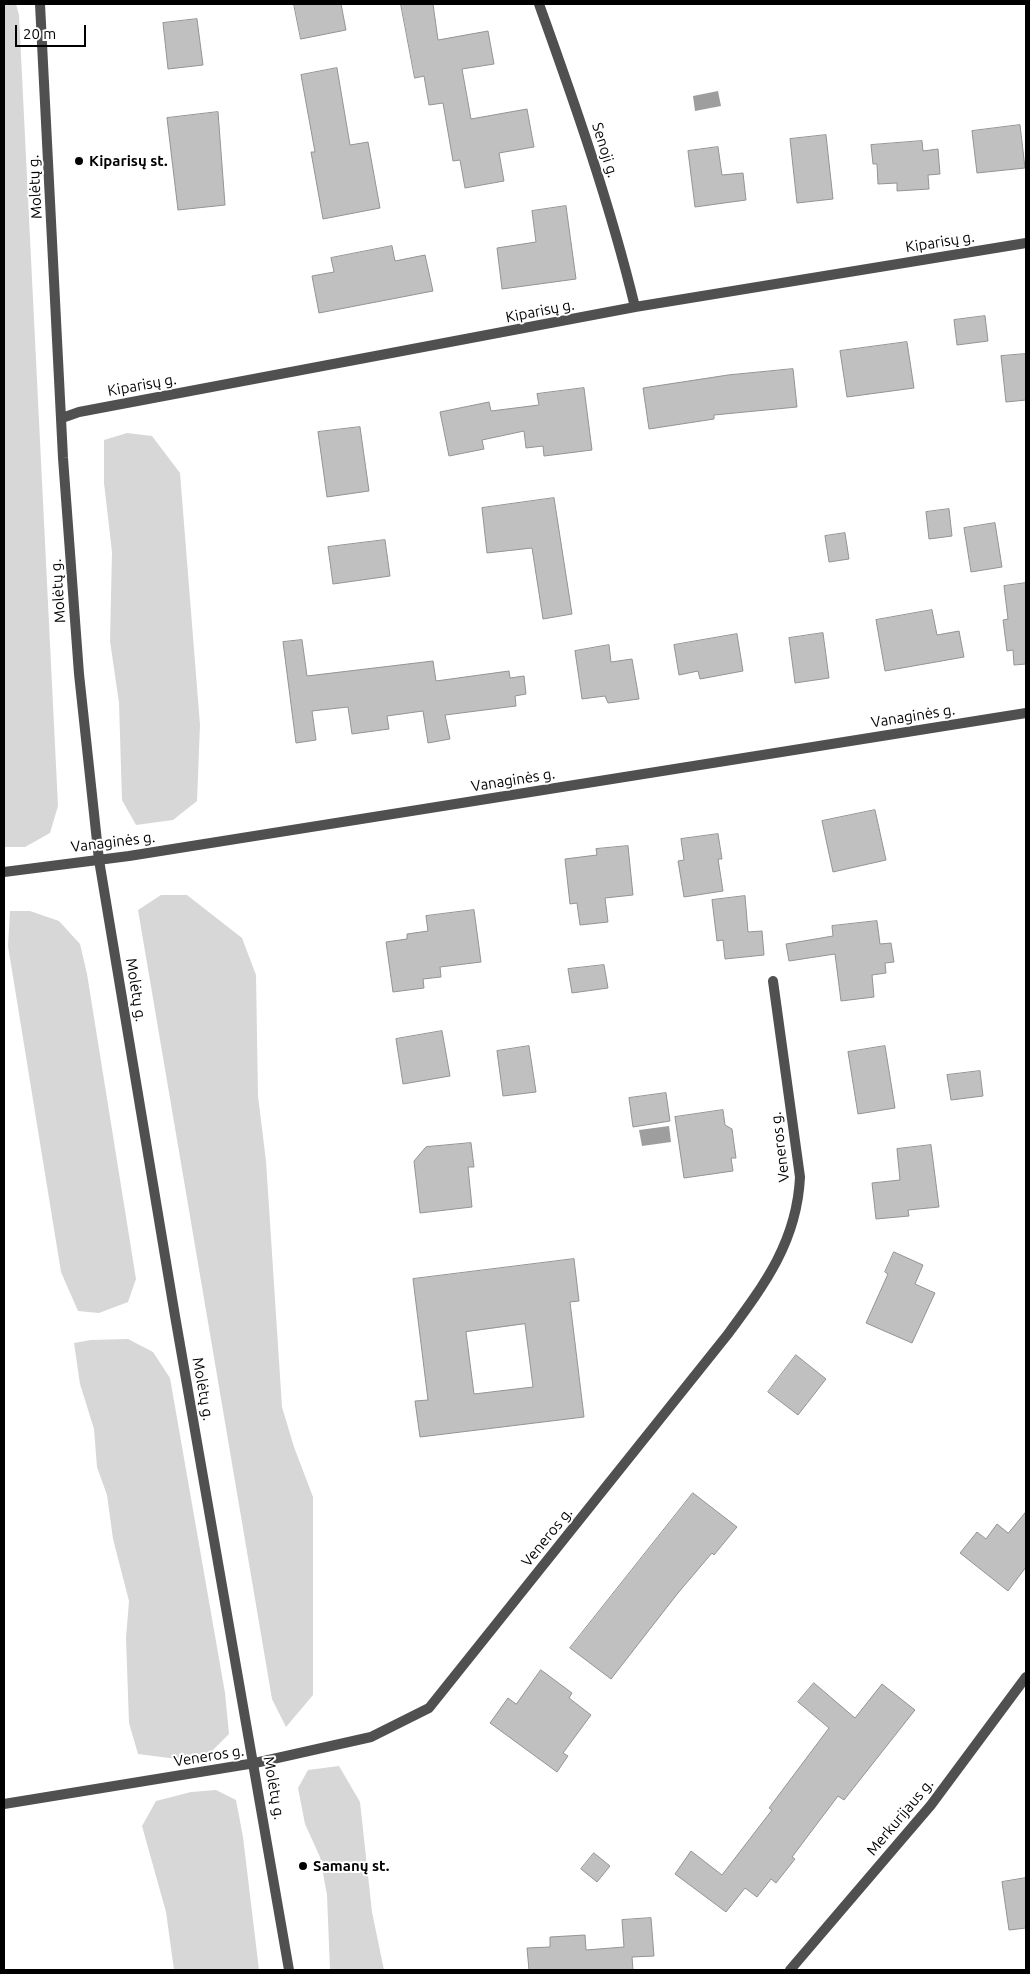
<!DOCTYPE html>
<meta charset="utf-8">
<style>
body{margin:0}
#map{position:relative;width:1030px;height:1974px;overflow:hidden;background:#fff;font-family:Ubuntu,sans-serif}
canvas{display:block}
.frame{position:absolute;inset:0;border:5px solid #000;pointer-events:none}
.scale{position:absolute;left:15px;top:25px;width:71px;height:22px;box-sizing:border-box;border:2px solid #000;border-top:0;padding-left:6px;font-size:15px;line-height:18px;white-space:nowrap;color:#000;-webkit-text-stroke:4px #fff;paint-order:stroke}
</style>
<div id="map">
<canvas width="1030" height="1974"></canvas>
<div class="frame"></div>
<div class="scale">20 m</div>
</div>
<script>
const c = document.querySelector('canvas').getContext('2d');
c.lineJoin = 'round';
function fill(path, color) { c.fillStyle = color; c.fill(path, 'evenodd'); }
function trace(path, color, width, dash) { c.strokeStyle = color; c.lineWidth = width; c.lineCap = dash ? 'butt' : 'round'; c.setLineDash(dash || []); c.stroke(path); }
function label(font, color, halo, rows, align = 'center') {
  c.font = font + ' Ubuntu,sans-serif'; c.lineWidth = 4; c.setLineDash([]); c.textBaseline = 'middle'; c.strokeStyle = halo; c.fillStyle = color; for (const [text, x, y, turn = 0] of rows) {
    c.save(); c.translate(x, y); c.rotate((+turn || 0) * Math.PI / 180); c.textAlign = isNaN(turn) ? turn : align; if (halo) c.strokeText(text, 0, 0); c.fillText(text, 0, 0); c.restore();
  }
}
fill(new Path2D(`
 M 4,4 L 16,4 L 19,15 L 58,806 L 50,833 L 25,847 L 4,847 Z
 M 127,433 L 152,436 L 180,473 L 200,725 L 197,801 L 173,820 L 136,825 L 122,800 L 119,703 L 110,641 L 112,552 L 104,483 L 104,440 Z
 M 161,895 L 187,895 L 242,938 L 256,975 L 258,1096 L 266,1161 L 282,1407 L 294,1447 L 313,1497 L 313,1695 L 286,1727 L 272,1699 L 138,910 Z
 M 10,911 L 30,911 L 59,921 L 80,944 L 87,974 L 136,1279 L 128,1302 L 99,1313 L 78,1311 L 61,1272 L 8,946 Z
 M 128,1339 L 153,1352 L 170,1378 L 225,1693 L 229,1734 L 210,1753 L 177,1759 L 138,1754 L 129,1723 L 126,1638 L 129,1601 L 113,1539 L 107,1495 L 97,1467 L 94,1429 L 80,1384 L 74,1343 L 91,1340 Z
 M 339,1766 L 360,1802 L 372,1912 L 384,1970 L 330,1970 L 327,1895 L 320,1857 L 305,1824 L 298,1788 L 308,1770 Z
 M 216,1790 L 236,1800 L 243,1837 L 259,1970 L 174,1970 L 166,1912 L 142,1826 L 156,1801 L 191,1792 Z`), '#d7d7d7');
fill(new Path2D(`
 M 718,91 L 721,106 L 695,111 L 693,96 Z
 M 669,1126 L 671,1142 L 642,1146 L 639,1130 Z`), '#9e9e9e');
const building = new Path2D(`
 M 294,4 L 341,4 L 346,30 L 301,39 Z
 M 401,4 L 433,4 L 438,40 L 488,31 L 494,64 L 462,69 L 471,119 L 527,109 L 534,147 L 499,153 L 504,181 L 465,188 L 460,160 L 453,161 L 443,103 L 429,105 L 424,76 L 415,78 Z
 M 197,19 L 203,65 L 168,69 L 163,23 Z
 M 337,68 L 350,145 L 368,142 L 380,208 L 323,219 L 311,152 L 315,152 L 301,75 Z
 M 218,112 L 225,205 L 178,210 L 167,118 Z
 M 1020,125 L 1025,168 L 977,173 L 972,131 Z
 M 826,135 L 833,199 L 797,203 L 790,139 Z
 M 922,141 L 923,151 L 938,149 L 940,174 L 928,175 L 929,189 L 897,191 L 897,183 L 878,184 L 877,164 L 873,164 L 871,145 Z
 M 718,147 L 722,175 L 743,173 L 746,200 L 695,207 L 688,151 Z
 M 566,206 L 576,279 L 502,289 L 497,248 L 536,242 L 532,211 Z
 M 392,246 L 395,261 L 425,255 L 433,291 L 319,313 L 312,276 L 334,272 L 331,258 Z
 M 985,316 L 988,341 L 957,345 L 954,320 Z
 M 907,342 L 914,388 L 847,397 L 840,351 Z
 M 1026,354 L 1026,400 L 1006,402 L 1001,356 Z
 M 793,369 L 797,407 L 714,415 L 714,419 L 649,429 L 643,388 L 728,375 Z
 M 584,388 L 592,450 L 544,456 L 543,446 L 526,448 L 524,431 L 482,440 L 484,449 L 449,456 L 440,412 L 489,402 L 491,411 L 539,405 L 537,394 Z
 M 360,427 L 369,491 L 327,497 L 318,432 Z
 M 554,498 L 572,614 L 543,619 L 532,548 L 487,553 L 482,508 Z
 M 949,509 L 952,536 L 929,539 L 926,512 Z
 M 995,523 L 1002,567 L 971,572 L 964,528 Z
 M 845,533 L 849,559 L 829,562 L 825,536 Z
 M 385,540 L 390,576 L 333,584 L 328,547 Z
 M 1026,583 L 1026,664 L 1014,665 L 1013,650 L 1007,651 L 1003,620 L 1008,619 L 1004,586 Z
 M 932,610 L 937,635 L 959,631 L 964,657 L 885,671 L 876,620 Z
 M 823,633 L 829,678 L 795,683 L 789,638 Z
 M 737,634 L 743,671 L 700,679 L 698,671 L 679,675 L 674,645 Z
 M 302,640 L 307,676 L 433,661 L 436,681 L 509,671 L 510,678 L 524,676 L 526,694 L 515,696 L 516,706 L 445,715 L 450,739 L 428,743 L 423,711 L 387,716 L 389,729 L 352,734 L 348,707 L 312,711 L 316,740 L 296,743 L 283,642 Z
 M 609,645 L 611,662 L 632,659 L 639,699 L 608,703 L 605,696 L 582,699 L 575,651 Z
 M 875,810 L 886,860 L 833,872 L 822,821 Z
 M 718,834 L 722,859 L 718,859 L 723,891 L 684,897 L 678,861 L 684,860 L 681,839 Z
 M 628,846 L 633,895 L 605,898 L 608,922 L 580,925 L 577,903 L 570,904 L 565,859 L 597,855 L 596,849 Z
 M 745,896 L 748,932 L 762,931 L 764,955 L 725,959 L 723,940 L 717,941 L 712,900 Z
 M 474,910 L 481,962 L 440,967 L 441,977 L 423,979 L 424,988 L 393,992 L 386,942 L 407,939 L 407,934 L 428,931 L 426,916 Z
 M 877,921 L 880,944 L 891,943 L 894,962 L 885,963 L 886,973 L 872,975 L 874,997 L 841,1001 L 835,954 L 789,961 L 786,944 L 833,936 L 832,926 Z
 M 604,965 L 608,988 L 572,993 L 568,969 Z
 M 442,1031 L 450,1076 L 403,1084 L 396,1039 Z
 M 529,1046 L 536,1092 L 503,1096 L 497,1051 Z
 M 885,1046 L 895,1108 L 858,1114 L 848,1052 Z
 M 980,1071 L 983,1096 L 951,1100 L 947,1075 Z
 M 666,1093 L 670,1121 L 633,1127 L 629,1098 Z
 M 723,1110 L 725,1125 L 732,1129 L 736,1158 L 731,1158 L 733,1171 L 684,1178 L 675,1117 Z
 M 471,1143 L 474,1167 L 468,1167 L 472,1207 L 420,1213 L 414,1161 L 426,1147 Z
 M 931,1145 L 939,1207 L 908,1210 L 909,1216 L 876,1219 L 872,1183 L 900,1180 L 897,1149 Z
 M 894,1252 L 923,1265 L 915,1284 L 935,1293 L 912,1343 L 866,1323 L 888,1274 L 885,1272 Z
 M 574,1259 L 579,1301 L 570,1302 L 584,1417 L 420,1437 L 415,1401 L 428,1400 L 413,1279 ZM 525,1324 L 533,1387 L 474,1394 L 466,1332 Z
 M 796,1355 L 826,1379 L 798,1415 L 768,1392 Z
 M 693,1493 L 737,1527 L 714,1555 L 712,1553 L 678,1593 L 611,1679 L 570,1648 Z
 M 1026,1512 L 1026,1567 L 1008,1591 L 960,1553 L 977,1532 L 986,1539 L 997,1524 L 1008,1533 Z
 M 541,1670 L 572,1693 L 569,1698 L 591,1715 L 563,1753 L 568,1756 L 557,1772 L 490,1723 L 508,1698 L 516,1704 Z
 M 814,1683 L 855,1718 L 882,1684 L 915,1710 L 844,1800 L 838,1796 L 792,1857 L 795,1859 L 776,1883 L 771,1879 L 757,1897 L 745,1888 L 726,1912 L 675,1874 L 691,1851 L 722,1875 L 772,1810 L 769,1808 L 829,1728 L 798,1702 Z
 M 594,1853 L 610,1866 L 597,1882 L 581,1869 Z
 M 1026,1878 L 1026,1928 L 1009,1930 L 1002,1882 Z
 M 651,1918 L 654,1956 L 632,1957 L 633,1970 L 529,1970 L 527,1948 L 550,1947 L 550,1937 L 585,1935 L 586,1950 L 624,1947 L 622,1920 Z`);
fill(building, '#c0c0c0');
trace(building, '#949494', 1);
trace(new Path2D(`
 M 40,4 L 63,458 L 79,674 L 99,860 L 175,1316 L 289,1970
 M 539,4 C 575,104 610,204 635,307
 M 62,418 L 79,412 L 635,307 L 1026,243
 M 4,872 L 129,856 L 1026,713
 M 4,1804 L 255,1763 L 371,1737 L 429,1708 L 728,1334 C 765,1284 797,1241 800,1177 L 773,981
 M 790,1970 L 931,1805 L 1026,1677`), '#505050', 10);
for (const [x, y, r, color] of [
 [79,161,5,"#000"],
 [303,1866,5,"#000"]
]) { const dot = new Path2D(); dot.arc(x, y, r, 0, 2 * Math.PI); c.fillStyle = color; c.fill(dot); trace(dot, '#fff', 2); }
label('15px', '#000', '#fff', [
 ["Senoji g.",605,150,73],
 ["Molėtų g.",35,187,-93],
 ["Kiparisų g.",940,242,-9],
 ["Kiparisų g.",540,311,-11],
 ["Kiparisų g.",142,385,-10],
 ["Molėtų g.",58,591,-94],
 ["Vanaginės g.",913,716,-9],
 ["Vanaginės g.",513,780,-9],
 ["Vanaginės g.",113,842,-7],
 ["Molėtų g.",136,990,81],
 ["Veneros g.",780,1147,-97],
 ["Molėtų g.",203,1389,80],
 ["Veneros g.",547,1537,-51],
 ["Veneros g.",209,1756,-9],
 ["Molėtų g.",274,1788,80],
 ["Merkurijaus g.",900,1817,-50]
]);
label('bold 15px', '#000', '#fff', [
 ["Kiparisų st.",89,161],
 ["Samanų st.",313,1866]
], 'left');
</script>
